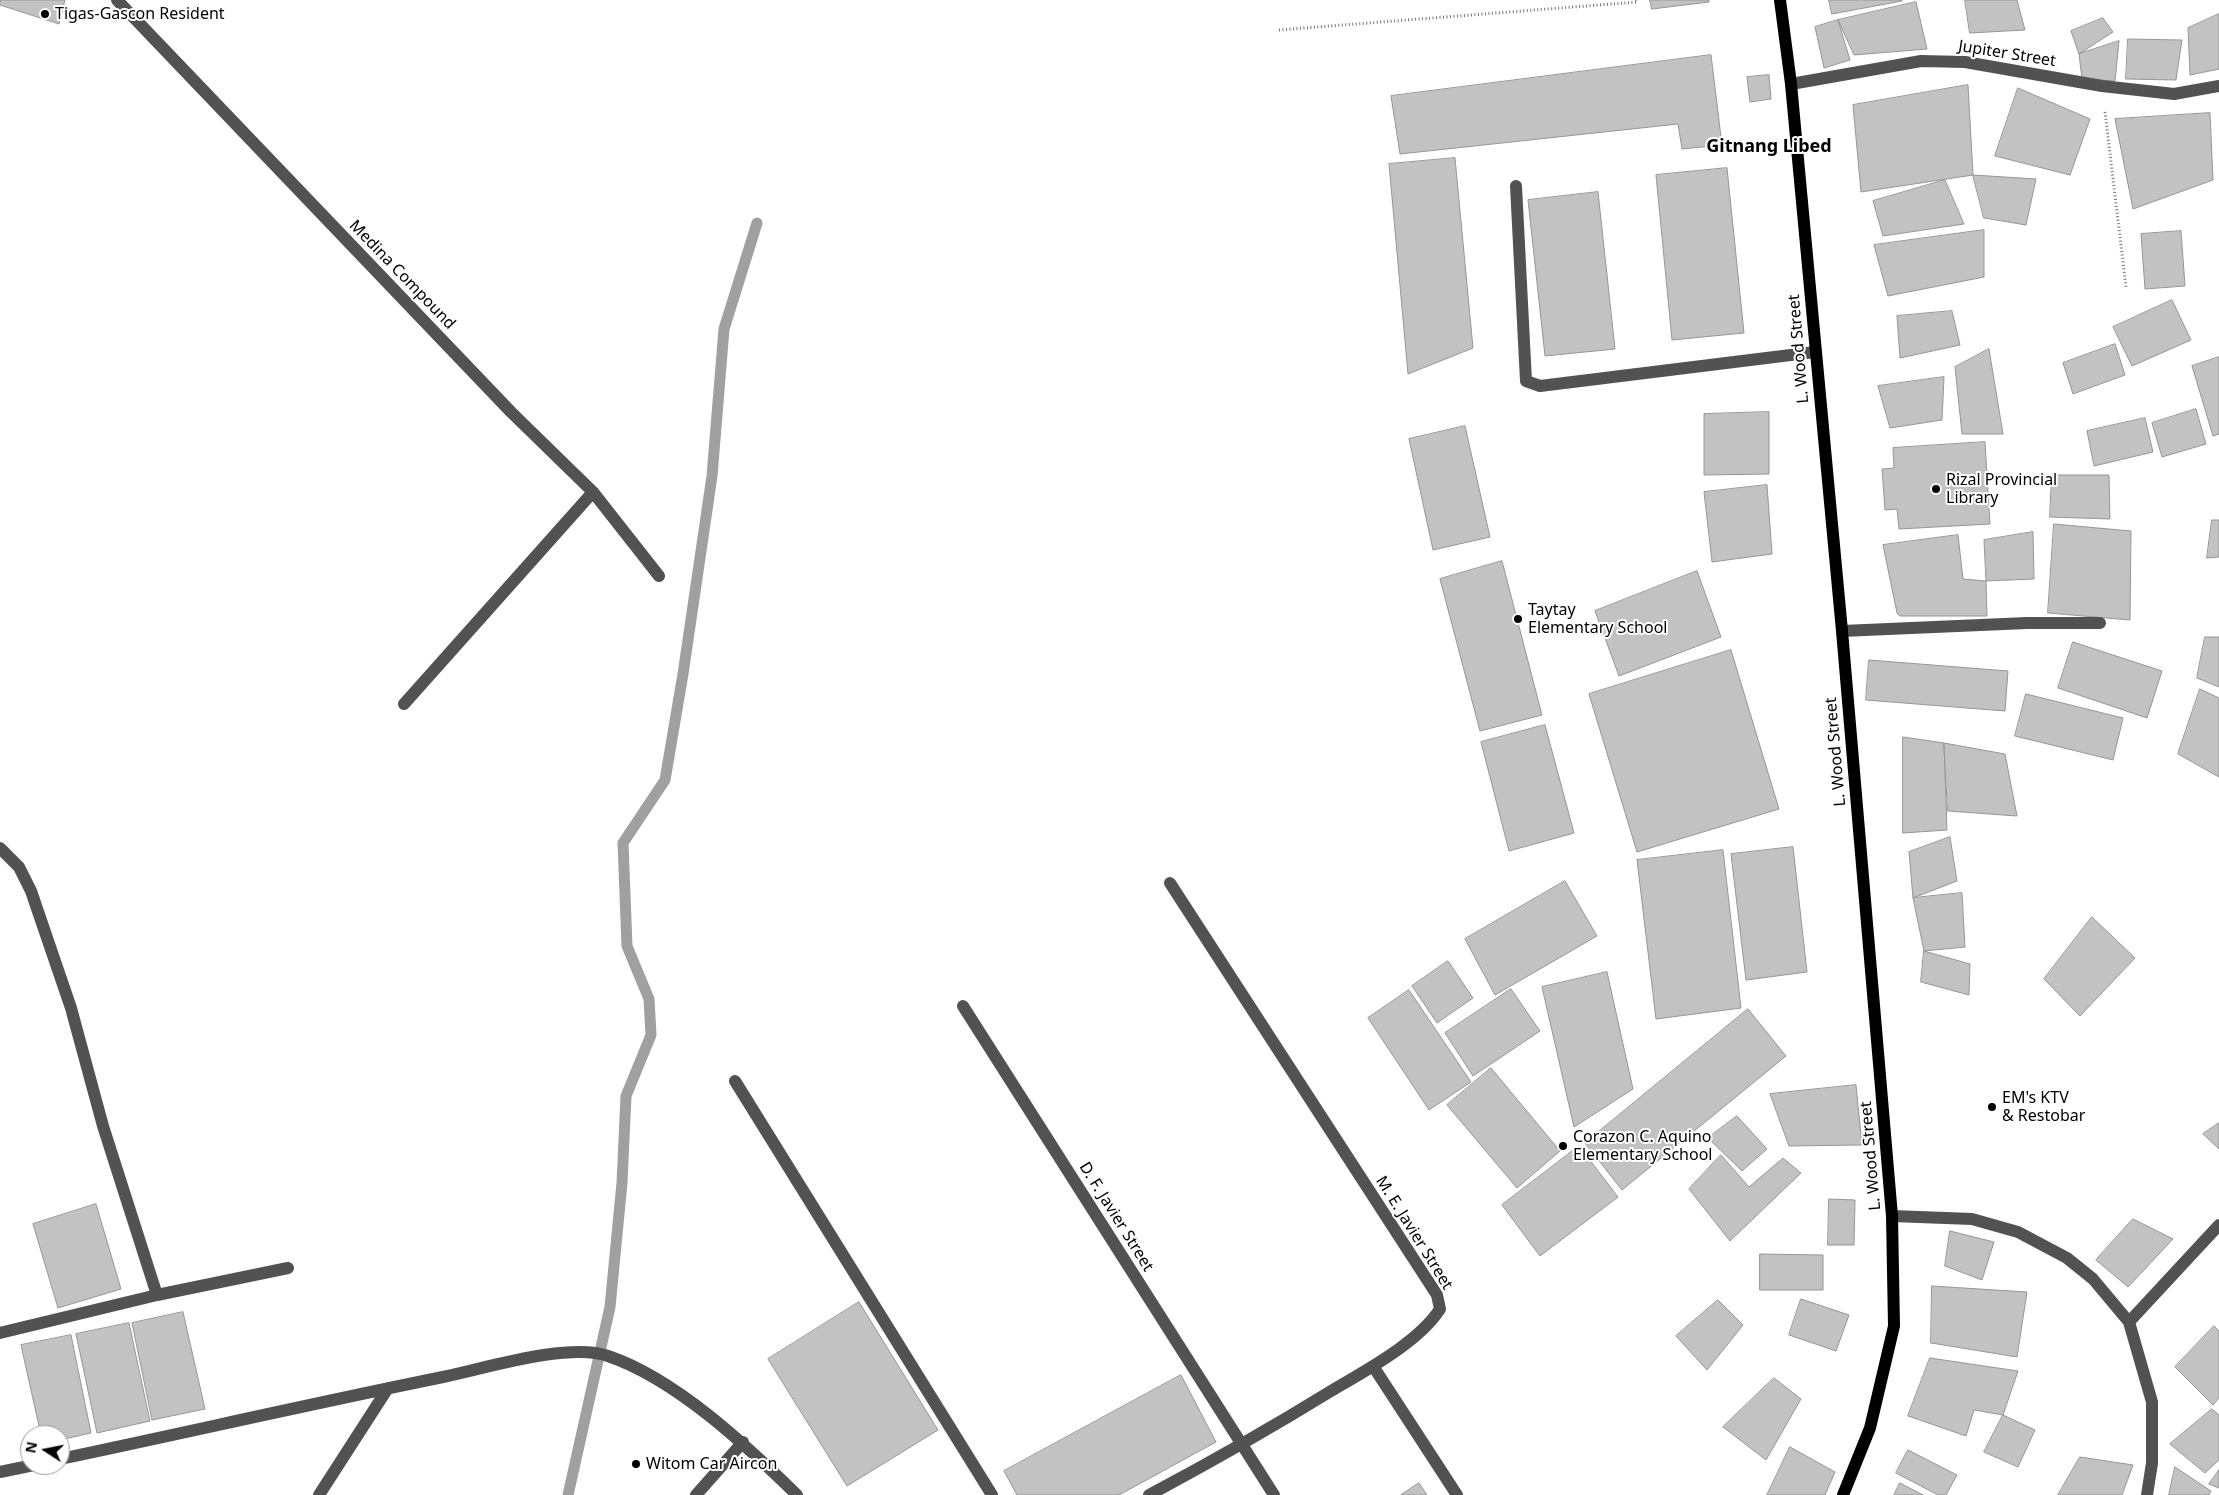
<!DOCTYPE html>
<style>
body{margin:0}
#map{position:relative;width:2219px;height:1495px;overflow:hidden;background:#fff;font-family:"Noto Sans",sans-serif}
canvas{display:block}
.north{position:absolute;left:20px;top:1425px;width:50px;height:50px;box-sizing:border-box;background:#fff;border:1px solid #999;border-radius:50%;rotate:281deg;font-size:14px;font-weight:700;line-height:20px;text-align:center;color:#000}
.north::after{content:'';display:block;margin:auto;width:18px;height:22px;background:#000;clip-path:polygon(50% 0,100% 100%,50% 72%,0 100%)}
</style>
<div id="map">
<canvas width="2219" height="1495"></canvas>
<div class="north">N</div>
</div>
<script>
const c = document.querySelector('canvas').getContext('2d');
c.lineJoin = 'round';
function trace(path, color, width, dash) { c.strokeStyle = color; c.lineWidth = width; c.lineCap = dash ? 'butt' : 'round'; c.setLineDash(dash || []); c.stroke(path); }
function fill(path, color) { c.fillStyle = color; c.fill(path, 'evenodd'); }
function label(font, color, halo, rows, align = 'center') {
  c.font = font + ' "Noto Sans",sans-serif'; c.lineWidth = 4; c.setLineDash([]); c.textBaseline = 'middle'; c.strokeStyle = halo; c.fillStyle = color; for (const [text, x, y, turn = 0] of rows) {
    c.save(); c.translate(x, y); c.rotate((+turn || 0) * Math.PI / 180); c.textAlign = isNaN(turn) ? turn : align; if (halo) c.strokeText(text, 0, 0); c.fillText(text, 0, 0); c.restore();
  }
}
trace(new Path2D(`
 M 568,1495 L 610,1307 L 622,1183 L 626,1096 L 651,1035 L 649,999 L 627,946 L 623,843 L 665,780 L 683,674 L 712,476 L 724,329 L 757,223`), '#a0a0a0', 11);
const building = new Path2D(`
 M 1,0 L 65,0 L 59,24 L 0,5 Z
 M 1650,0 L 1709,0 L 1709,2 L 1652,9 Z
 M 1829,0 L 1902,0 L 1902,1 L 1832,14 Z
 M 1965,0 L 2017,0 L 2025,30 L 1970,33 Z
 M 1916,2 L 1927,49 L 1854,55 L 1838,20 Z
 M 2219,14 L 2219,69 L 2190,75 L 2188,28 Z
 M 2103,18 L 2113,32 L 2079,54 L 2071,31 Z
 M 1838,20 L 1850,60 L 1824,68 L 1815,27 Z
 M 2128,39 L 2182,40 L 2176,80 L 2126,79 Z
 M 2119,41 L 2115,81 L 2082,79 L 2079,54 Z
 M 1711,55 L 1722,145 L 1682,149 L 1678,124 L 1400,154 L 1391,96 Z
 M 1769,75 L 1771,99 L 1750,102 L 1747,77 Z
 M 1968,85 L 1973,175 L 1861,192 L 1853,105 Z
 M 2018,88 L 2090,119 L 2070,175 L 1995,156 Z
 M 2210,113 L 2213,180 L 2133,209 L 2115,119 Z
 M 1455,158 L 1473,348 L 1408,374 L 1389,164 Z
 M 1727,168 L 1744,333 L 1672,340 L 1656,175 Z
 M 1973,175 L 2036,179 L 2026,225 L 1984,218 Z
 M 1945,180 L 1964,224 L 1883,236 L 1873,201 Z
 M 1598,192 L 1615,349 L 1545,356 L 1528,200 Z
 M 1984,230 L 1984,277 L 1888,296 L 1874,245 Z
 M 2181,231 L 2185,286 L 2145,289 L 2141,234 Z
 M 2172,300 L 2191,340 L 2132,366 L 2113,327 Z
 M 1952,311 L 1960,345 L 1900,358 L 1897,316 Z
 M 2115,344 L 2125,375 L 2073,394 L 2063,363 Z
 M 1989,349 L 2003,434 L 1962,434 L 1955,367 Z
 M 2219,357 L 2219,434 L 2213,436 L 2192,366 Z
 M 1944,377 L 1942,420 L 1890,428 L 1878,386 Z
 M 2196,409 L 2206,444 L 2162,457 L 2152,423 Z
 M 1769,412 L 1769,474 L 1704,475 L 1704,414 Z
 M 2145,418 L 2153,452 L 2094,466 L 2087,431 Z
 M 1465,426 L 1490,537 L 1433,550 L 1409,439 Z
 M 1985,442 L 1990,524 L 1899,529 L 1897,509 L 1885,510 L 1882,469 L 1894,468 L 1893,448 Z
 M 2052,475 L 2109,475 L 2110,519 L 2050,517 Z
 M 1767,485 L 1772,554 L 1712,562 L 1704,492 Z
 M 2212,520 L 2219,520 L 2219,557 L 2207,558 Z
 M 2054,524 L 2131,531 L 2130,620 L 2048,613 Z
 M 2033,532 L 2034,579 L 1986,581 L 1984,540 Z
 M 1958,535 L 1963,579 L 1986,581 L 1987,616 L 1900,616 L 1897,613 L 1883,545 Z
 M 1502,561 L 1542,715 L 1480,731 L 1440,579 Z
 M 1697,571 L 1721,637 L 1619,676 L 1595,611 Z
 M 2205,637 L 2219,637 L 2219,687 L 2197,678 Z
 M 2073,642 L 2162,671 L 2147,718 L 2058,688 Z
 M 1731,650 L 1779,809 L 1637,852 L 1589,694 Z
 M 1869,660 L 2008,671 L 2005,711 L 1866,700 Z
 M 2200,689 L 2219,698 L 2219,777 L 2178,754 Z
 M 2026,694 L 2123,718 L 2113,760 L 2015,736 Z
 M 1545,725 L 1574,833 L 1509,851 L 1481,742 Z
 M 1903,737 L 1944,743 L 1947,830 L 1903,833 Z
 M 1944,743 L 2005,754 L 2017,816 L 1948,811 Z
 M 1950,837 L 1957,881 L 1913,898 L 1909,852 Z
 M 1793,847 L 1807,972 L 1746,980 L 1731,854 Z
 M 1723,850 L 1741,1008 L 1656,1019 L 1637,860 Z
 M 1565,881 L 1597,936 L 1495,995 L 1465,939 Z
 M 1962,893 L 1965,947 L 1924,951 L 1913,898 Z
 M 2092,917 L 2135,958 L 2080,1016 L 2044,979 Z
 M 1924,951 L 1970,964 L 1969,995 L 1921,982 Z
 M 1448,961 L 1473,998 L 1437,1023 L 1412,986 Z
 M 1607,972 L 1633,1089 L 1574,1127 L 1542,987 Z
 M 1511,989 L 1540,1031 L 1473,1076 L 1445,1033 Z
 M 1409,990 L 1471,1082 L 1429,1110 L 1368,1018 Z
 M 1748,1009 L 1786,1056 L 1622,1190 L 1585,1143 Z
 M 1491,1068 L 1560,1151 L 1517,1188 L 1447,1105 Z
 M 1856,1085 L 1862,1145 L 1789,1146 L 1770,1094 Z
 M 1737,1116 L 1767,1149 L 1742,1171 L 1708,1138 Z
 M 2219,1123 L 2219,1149 L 2203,1134 Z
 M 1579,1146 L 1618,1197 L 1540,1256 L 1502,1205 Z
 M 1721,1155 L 1749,1187 L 1783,1158 L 1801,1173 L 1730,1241 L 1689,1189 Z
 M 1829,1199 L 1855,1200 L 1854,1245 L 1828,1245 Z
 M 96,1204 L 121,1289 L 58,1308 L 33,1224 Z
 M 2133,1219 L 2173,1239 L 2128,1287 L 2096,1260 Z
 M 1950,1231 L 1994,1242 L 1982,1280 L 1945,1266 Z
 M 1760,1254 L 1823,1255 L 1823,1290 L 1760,1290 Z
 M 1932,1286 L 2027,1292 L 2017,1357 L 1931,1343 Z
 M 1801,1299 L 1849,1315 L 1836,1351 L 1789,1335 Z
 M 1718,1300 L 1743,1325 L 1707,1370 L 1676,1336 Z
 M 859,1302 L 938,1430 L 847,1486 L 768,1359 Z
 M 183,1312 L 205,1409 L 152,1420 L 132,1323 Z
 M 129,1323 L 150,1421 L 97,1433 L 76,1334 Z
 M 2214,1326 L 2219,1331 L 2219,1398 L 2213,1405 L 2175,1367 Z
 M 71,1335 L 91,1433 L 60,1440 L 60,1435 L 41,1435 L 21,1345 Z
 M 1930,1358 L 2018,1371 L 2003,1415 L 1974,1410 L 1966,1436 L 1908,1416 Z
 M 1181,1375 L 1216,1442 L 1119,1495 L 1017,1495 L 1004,1471 Z
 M 1774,1378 L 1801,1399 L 1766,1460 L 1723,1427 Z
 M 2212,1409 L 2219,1415 L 2219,1460 L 2205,1473 L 2170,1444 Z
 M 2003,1415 L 2035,1430 L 2018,1467 L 1984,1452 Z
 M 1790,1447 L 1835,1472 L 1825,1495 L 1767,1495 Z
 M 1908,1450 L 1957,1475 L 1946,1495 L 1938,1495 L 1896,1473 Z
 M 2080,1457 L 2133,1465 L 2122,1495 L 2058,1495 Z
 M 2175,1467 L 2211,1491 L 2209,1495 L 2169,1495 Z
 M 2219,1470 L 2219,1488 L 2209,1484 Z
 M 1419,1483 L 1427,1495 L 1401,1495 Z
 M 1900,1483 L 1923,1495 L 1894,1495 Z`);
fill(building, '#c2c2c2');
trace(building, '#969696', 1);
trace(new Path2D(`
 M 1279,30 L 1637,2 L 1636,0
 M 2105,112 L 2126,287`), '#747474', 3, [1, 2.5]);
trace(new Path2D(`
 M 117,0 L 511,412 L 593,492 L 659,576
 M 1791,84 L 1921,61 L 1965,62 L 2102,86 L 2174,94 L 2219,86
 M 1516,186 L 1526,381 L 1540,386 L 1815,352
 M 1842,631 L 2027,623 L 2100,623
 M 404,704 L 593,492
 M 0,848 L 19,867 L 31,891 L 71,1008 L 103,1126 L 157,1295
 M 963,1006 L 1274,1495
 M 735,1081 L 992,1495
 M 1892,1216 L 1972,1219 L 2018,1232 L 2067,1258 L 2093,1279 L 2129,1322 L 2152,1402 L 2152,1463 L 2147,1495
 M 2129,1322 L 2219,1225
 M 0,1333 L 157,1295 L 288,1268
 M 1373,1366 L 1457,1495
 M 60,1459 C 188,1432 315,1403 443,1377 C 486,1368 569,1342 608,1356 C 676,1379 747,1446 797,1495
 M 0,1472 L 34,1465
 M 319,1495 L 388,1388
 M 696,1495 L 743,1442
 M 1149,1495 C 1211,1462 1271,1428 1331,1391 C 1365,1371 1419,1342 1440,1309 L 1437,1295 L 1170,883`), '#525252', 12);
trace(new Path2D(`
 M 1780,0 L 1791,84 L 1842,631 L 1892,1216 L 1894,1326 L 1870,1428 L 1843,1495`), '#000', 12);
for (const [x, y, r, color] of [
 [45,14,5,"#000"],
 [1936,489,5,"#000"],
 [1518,619,5,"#000"],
 [1992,1107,5,"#000"],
 [1563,1146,5,"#000"],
 [636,1464,5,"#000"]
]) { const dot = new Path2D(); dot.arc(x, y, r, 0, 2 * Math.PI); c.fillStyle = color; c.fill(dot); trace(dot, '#fff', 2); }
label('16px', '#000', '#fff', [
 ["Tigas-Gascon Resident",55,14],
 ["Rizal Provincial",1946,480],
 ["Library",1946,498],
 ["Taytay",1528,610],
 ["Elementary School",1528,628],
 ["EM's KTV",2002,1098],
 ["& Restobar",2002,1116],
 ["Corazon C. Aquino",1573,1137],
 ["Elementary School",1573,1155],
 ["Witom Car Aircon",646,1464]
], 'left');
label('16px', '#000', '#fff', [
 ["Jupiter Street",2007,54,9],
 ["Medina Compound",402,275,46],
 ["L. Wood Street",1799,349,-95],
 ["L. Wood Street",1836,752,-95],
 ["L. Wood Street",1871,1156,-95],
 ["D. F. Javier Street",1116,1217,58],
 ["M. E. Javier Street",1414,1233,58]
]);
label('bold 18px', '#000', '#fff', [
 ["Gitnang Libed",1769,147]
]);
</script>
